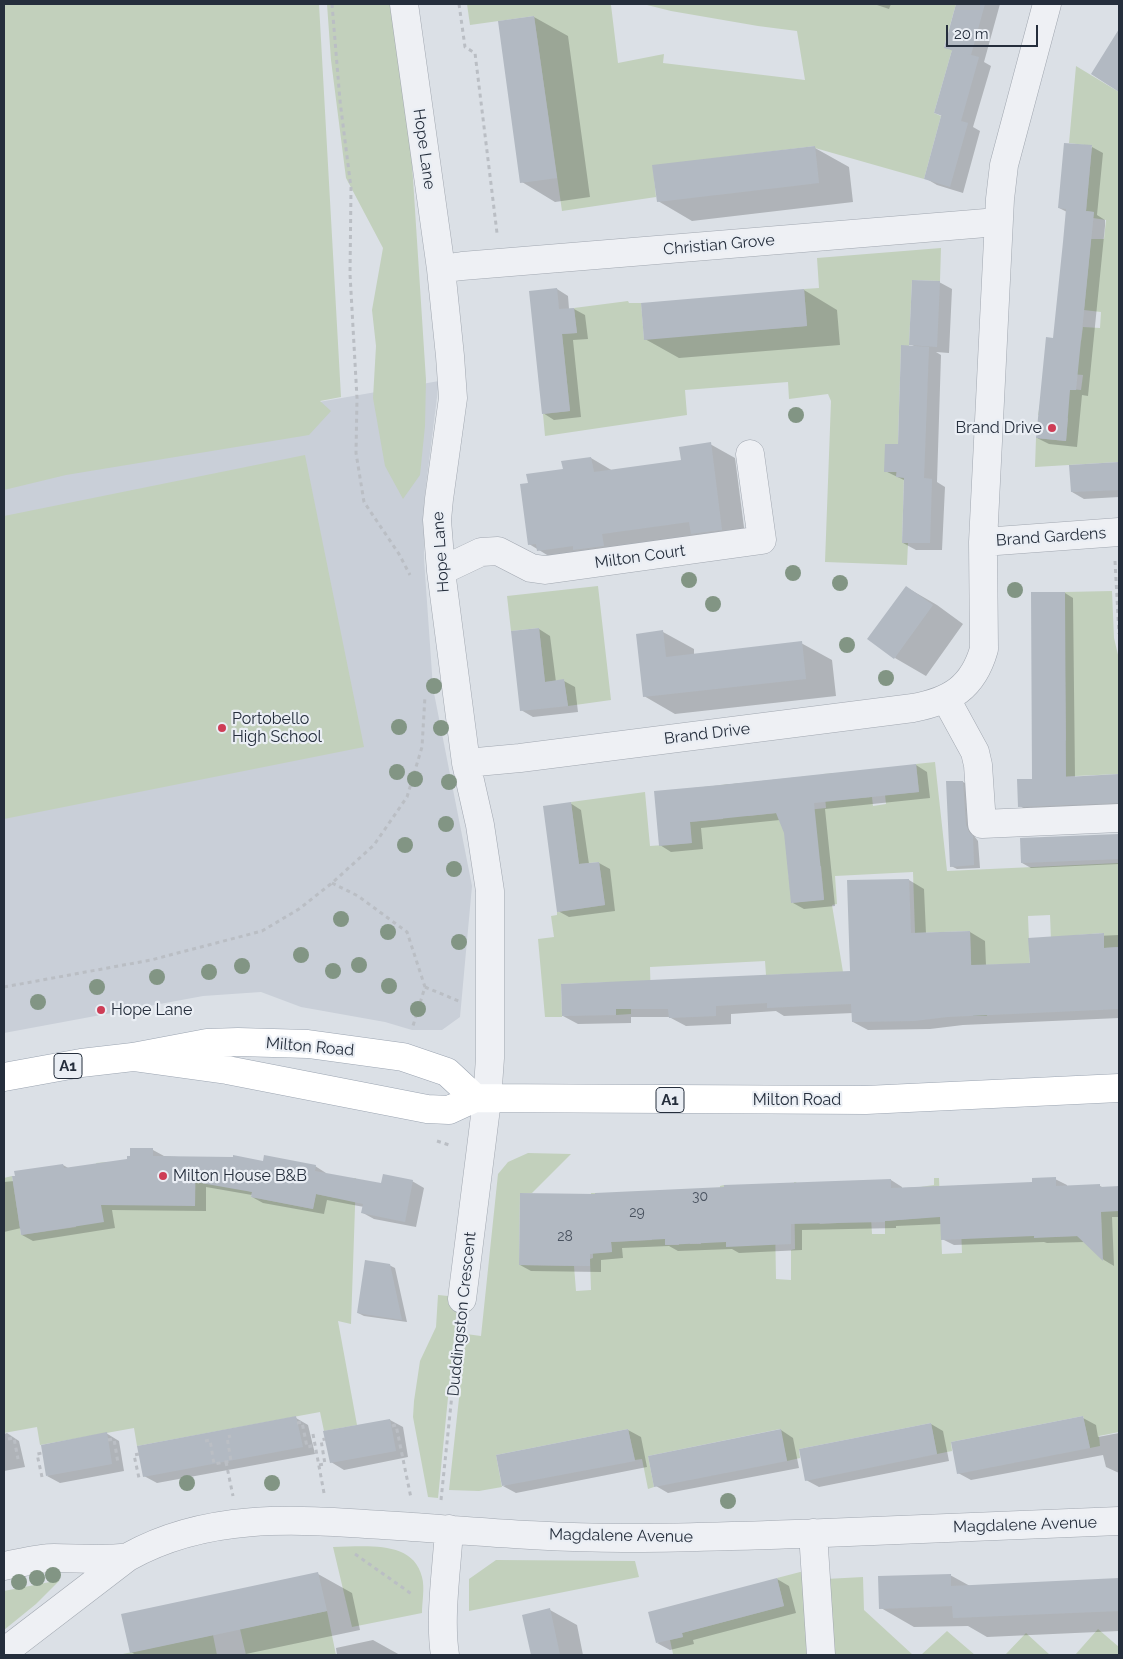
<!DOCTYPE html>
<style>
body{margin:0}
#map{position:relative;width:1123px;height:1659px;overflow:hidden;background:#dbe0e6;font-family:Raleway,sans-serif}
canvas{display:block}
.frame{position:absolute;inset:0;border:5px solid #252e3c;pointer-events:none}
.scale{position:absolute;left:946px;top:25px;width:92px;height:22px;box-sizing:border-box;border:2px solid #252e3c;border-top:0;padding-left:6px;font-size:15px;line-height:18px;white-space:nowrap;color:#252e3c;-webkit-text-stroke:4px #eaeef4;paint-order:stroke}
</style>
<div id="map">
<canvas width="1123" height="1659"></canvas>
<div class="frame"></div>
<div class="scale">20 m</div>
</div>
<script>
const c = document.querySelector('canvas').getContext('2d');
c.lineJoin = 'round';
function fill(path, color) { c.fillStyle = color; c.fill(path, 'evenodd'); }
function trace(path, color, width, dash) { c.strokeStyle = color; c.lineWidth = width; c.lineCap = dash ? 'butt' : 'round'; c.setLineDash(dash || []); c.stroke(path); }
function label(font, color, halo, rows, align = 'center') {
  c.font = font + ' Raleway,sans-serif'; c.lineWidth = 4.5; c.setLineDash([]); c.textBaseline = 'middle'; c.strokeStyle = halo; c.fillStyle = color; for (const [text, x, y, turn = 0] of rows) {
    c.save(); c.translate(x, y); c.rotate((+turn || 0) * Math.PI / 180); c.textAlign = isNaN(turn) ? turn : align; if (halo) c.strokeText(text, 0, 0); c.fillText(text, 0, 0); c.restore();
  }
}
fill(new Path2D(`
 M 439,381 L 424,502 L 424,559 L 433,688 L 472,886 L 460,1017 L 442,1030 L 412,1030 L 385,1022 L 301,1007 L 261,992 L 203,996 L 4,1033 L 4,457 Z`), '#c9cfd8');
fill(new Path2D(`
 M 4,4 L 319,4 L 341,397 L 320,401 L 331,411 L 309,435 L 66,475 L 4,490 Z
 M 327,4 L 391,4 L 409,117 L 426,380 L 425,426 L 420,475 L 403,499 L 385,466 L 373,398 L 376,346 L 372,310 L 383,248 L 346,178 L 331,60 Z
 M 467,4 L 956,4 L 944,47 L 952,50 L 934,113 L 941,116 L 924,179 L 815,148 L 815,146 L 653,166 L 656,197 L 562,211 L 534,16 L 470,25 ZM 611,5 L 647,5 L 671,11 L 758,26 L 797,31 L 805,80 L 663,63 L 664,54 L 618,63 Z
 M 1076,66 L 1119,92 L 1119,462 L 1035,467 L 1036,438 L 1066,441 L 1068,418 L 1038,415 L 1040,404 L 1069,389 L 1081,390 L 1083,375 L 1070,374 L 1073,341 L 1081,341 L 1083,327 L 1100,328 L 1101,312 L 1084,310 L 1091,239 L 1104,239 L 1106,220 L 1093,218 L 1094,212 L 1086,211 L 1092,146 L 1069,143 Z
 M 941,248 L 940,281 L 912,280 L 909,346 L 901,346 L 898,444 L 885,444 L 885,455 L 897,456 L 896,477 L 904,477 L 902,543 L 908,543 L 907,565 L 825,562 L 831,401 L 828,394 L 789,399 L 788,382 L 685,390 L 687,415 L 545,436 L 543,414 L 570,411 L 562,334 L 577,333 L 574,308 L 628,301 L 629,303 L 641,303 L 644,339 L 807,326 L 804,289 L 819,288 L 817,258 Z
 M 305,455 L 364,747 L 4,819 L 4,516 Z
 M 598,586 L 611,700 L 568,706 L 564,680 L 545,682 L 539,628 L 511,631 L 507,596 Z
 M 1112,591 L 1114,638 L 1119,659 L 1119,774 L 1032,778 L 1066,740 L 1065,675 L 1032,675 L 1032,658 L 1065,657 L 1065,592 Z
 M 935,762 L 947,871 L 1119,863 L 1119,963 L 1119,947 L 1104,948 L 1103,933 L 1077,935 L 1051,940 L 1050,915 L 1028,916 L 1030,967 L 1008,964 L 985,965 L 987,1016 L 973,1016 L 970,931 L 915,933 L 913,872 L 835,876 L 837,904 L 832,905 L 843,972 L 766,975 L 765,961 L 650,967 L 651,1006 L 631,1007 L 631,1014 L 616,1015 L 614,982 L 561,984 L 562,1017 L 545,1017 L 538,939 L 554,937 L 551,916 L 557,915 L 557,912 L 605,905 L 599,862 L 579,864 L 571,802 L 645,792 L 650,846 L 691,843 L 690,822 L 723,819 L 720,785 L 745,783 L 748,816 L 826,808 L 823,774 L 835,773 L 838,800 L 872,797 L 873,806 L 886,804 L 885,795 L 919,792 L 916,764 ZM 821,866 L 824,899 L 792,903 L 788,870 Z
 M 528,1153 L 571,1154 L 532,1193 L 520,1193 L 519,1265 L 574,1266 L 576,1291 L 591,1290 L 590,1259 L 593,1258 L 591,1193 L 595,1193 L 598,1253 L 612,1252 L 611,1242 L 652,1240 L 651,1217 L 665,1208 L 666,1245 L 679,1245 L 678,1234 L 690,1234 L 690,1244 L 701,1244 L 701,1234 L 721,1197 L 720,1186 L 724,1185 L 775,1222 L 776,1279 L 791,1280 L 791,1250 L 795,1249 L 794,1182 L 796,1182 L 820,1224 L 837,1223 L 869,1183 L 872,1234 L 885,1234 L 885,1221 L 921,1218 L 920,1187 L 934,1185 L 934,1178 L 939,1178 L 942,1254 L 962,1253 L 961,1227 L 1032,1190 L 1034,1237 L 1082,1236 L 1102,1245 L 1100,1189 L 1111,1211 L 1119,1211 L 1119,1432 L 1099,1436 L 1100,1446 L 1090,1448 L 1083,1416 L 951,1442 L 952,1451 L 937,1454 L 931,1423 L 799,1449 L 800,1458 L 787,1461 L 780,1429 L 648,1456 L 654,1487 L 648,1489 L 642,1459 L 635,1460 L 628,1429 L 496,1455 L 502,1487 L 479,1491 L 449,1490 L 466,1334 L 481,1336 L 498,1174 L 508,1162 Z
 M 196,1157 L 214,1157 L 214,1180 L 252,1192 L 251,1197 L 313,1209 L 316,1194 L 336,1198 L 351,1195 L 354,1178 L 356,1178 L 351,1324 L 338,1321 L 357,1425 L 324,1431 L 320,1412 L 137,1446 L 134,1428 L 40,1445 L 37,1427 L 4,1433 L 4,1178 L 12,1176 L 21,1235 L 76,1227 L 67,1168 L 100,1189 L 96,1163 L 107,1162 L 195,1206 Z
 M 438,1295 L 458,1297 L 438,1498 L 428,1497 L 413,1417 L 414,1401 L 420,1361 L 436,1327 Z
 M 333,1547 C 363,1547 413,1539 422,1577 C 425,1588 422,1602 422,1613 L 352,1627 Z
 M 496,1560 L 635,1561 L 639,1577 L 469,1611 L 469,1579 Z
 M 804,1571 L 809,1655 L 669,1655 L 673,1654 L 670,1640 L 683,1637 L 682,1633 L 784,1606 L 777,1578 Z
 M 863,1577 L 864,1610 L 913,1655 L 829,1655 L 826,1579 Z
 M 60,1580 L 36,1604 L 4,1630 L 4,1591 Z
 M 327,1611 L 336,1655 L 246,1655 L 240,1629 Z
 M 1098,1629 L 1119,1647 L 1119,1655 L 1075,1655 Z
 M 947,1631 L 975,1655 L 921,1655 Z
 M 1026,1633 L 1050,1655 L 1005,1655 Z
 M 213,1635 L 217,1655 L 118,1655 Z`), '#c2d0bc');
fill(new Path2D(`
 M 874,4 L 891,4 L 889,9 Z
 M 958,4 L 1000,4 L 984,62 L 991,66 L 973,127 L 980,131 L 963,193 L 937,185 L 925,178 L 942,116 L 935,112 L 953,51 L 946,47 Z
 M 534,17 L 568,36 L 590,197 L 555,202 L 522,182 Z
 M 1092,147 L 1103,153 L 1097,215 L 1105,220 L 1105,226 L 1088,396 L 1082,395 L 1077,447 L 1049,444 L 1037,438 L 1054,340 L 1067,212 L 1059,208 Z
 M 815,148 L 849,167 L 853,202 L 692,221 L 658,201 Z
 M 939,282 L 952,289 L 949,353 L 936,352 L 941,355 L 937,482 L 945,487 L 942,550 L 916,550 L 903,543 L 906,481 L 885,471 L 899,445 L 916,347 L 910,344 Z
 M 557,289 L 568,296 L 569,309 L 574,309 L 585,315 L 588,339 L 573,340 L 581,417 L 554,420 L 543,413 Z
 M 804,290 L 837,310 L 840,345 L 679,358 L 645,339 Z
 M 710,444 L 735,458 L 746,543 L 562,564 L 529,544 L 529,484 L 591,458 L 613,471 L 682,462 Z
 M 1119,463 L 1119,497 L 1084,499 L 1072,492 L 1070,466 Z
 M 906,587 L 937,605 L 963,624 L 926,676 L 895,658 Z
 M 1065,593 L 1073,598 L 1075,778 L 1119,776 L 1119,807 L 1028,811 L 1020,806 L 1033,780 Z
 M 539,629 L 550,636 L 556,682 L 564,681 L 575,687 L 578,712 L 533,717 L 521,710 Z
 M 663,632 L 694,649 L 694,655 L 801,643 L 832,660 L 836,696 L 675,714 L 644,696 Z
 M 916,765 L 927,772 L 930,798 L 825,809 L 835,906 L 804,909 L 793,903 L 785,833 L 780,820 L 701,828 L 703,849 L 671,852 L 660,845 L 655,792 Z
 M 948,782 L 963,782 L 969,785 L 972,829 L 975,837 L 978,841 L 980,868 L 957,869 L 951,866 Z
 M 570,803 L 581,810 L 589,864 L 599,863 L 610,869 L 615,911 L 569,917 L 558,911 Z
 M 1119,835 L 1119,864 L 1031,868 L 1022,863 L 1021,839 Z
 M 909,880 L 924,889 L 926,934 L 970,932 L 985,941 L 986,966 L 1031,964 L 1030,939 L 1119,935 L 1119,1018 L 963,1025 L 930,1029 L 868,1030 L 853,1022 L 853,1013 L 784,1016 L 776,1011 L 731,1014 L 731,1024 L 686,1026 L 669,1017 L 631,1017 L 631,1023 L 578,1024 L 563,1016 L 851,972 Z
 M 153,1150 L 164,1156 L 315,1166 L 326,1173 L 326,1174 L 382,1184 L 412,1181 L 424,1188 L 416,1227 L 374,1219 L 363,1213 L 364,1207 L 327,1200 L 324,1214 L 263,1203 L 252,1197 L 252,1195 L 206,1187 L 206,1211 L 112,1210 L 115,1228 L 33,1241 L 22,1235 L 21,1228 L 4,1232 L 4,1182 L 14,1181 L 16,1177 L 63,1165 L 70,1169 L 128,1160 Z
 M 1055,1179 L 1067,1185 L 1067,1187 L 1100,1186 L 1104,1188 L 1119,1188 L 1119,1217 L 1112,1217 L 1114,1266 L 1104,1260 L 1085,1242 L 1047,1243 L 1044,1242 L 954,1245 L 942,1239 L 942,1224 L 896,1226 L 896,1228 L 802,1230 L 802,1250 L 739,1253 L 732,1249 L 678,1251 L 669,1246 L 622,1248 L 623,1258 L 601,1260 L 601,1272 L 531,1271 L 520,1265 L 597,1195 L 891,1180 L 902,1187 L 902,1188 L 1033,1183 Z
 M 389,1265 L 395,1268 L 407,1322 L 364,1316 L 358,1313 Z
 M 296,1418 L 308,1425 L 315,1454 L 157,1483 L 144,1476 Z
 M 1083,1418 L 1096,1425 L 1098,1437 L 1119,1433 L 1119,1473 L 1106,1467 L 1103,1455 L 971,1480 L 958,1473 Z
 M 390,1420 L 403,1427 L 408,1457 L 344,1470 L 331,1462 Z
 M 931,1424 L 943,1431 L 949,1461 L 819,1487 L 806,1480 Z
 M 628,1430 L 641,1437 L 647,1467 L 516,1493 L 503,1486 Z
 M 781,1430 L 793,1438 L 799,1468 L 668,1493 L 656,1486 Z
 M 7,1433 L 19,1441 L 25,1467 L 4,1471 L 4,1434 Z
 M 106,1433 L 119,1441 L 124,1471 L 60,1483 L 47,1476 Z
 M 318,1574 L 352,1593 L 360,1630 L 241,1655 L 136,1655 L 131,1652 Z
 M 950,1575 L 970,1586 L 1119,1580 L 1119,1631 L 987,1637 L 968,1626 L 914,1627 L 881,1608 Z
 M 777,1579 L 789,1586 L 796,1613 L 693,1640 L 694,1644 L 670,1650 L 657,1643 Z
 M 550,1610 L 577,1625 L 583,1655 L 532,1655 L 523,1616 Z
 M 373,1640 L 400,1655 L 337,1655 L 336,1648 Z`), '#0003');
fill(new Path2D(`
 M 956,4 L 985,4 L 971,55 L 944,48 Z
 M 534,16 L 557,178 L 520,183 L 498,21 Z
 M 1119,29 L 1119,92 L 1091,74 Z
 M 952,50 L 979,57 L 961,121 L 968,123 L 950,187 L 924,179 L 941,116 L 943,116 L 934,113 Z
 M 1064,143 L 1092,145 L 1086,211 L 1094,212 L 1076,390 L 1070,390 L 1066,441 L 1036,438 L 1046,337 L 1053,338 L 1063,242 L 1066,209 L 1058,208 Z
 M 815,146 L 819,183 L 657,202 L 652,165 Z
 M 912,280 L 940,281 L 937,347 L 909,345 Z
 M 557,288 L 559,309 L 574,308 L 577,333 L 562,334 L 570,411 L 542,414 L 529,291 Z
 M 804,289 L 807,326 L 644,340 L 641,303 Z
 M 901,345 L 929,347 L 924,478 L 932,479 L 930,543 L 902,543 L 904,478 L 896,477 L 897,472 L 884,472 L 885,444 L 898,444 Z
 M 711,442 L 722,530 L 691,534 L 689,522 L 602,534 L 604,546 L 573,550 L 573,546 L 537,551 L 536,544 L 528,545 L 520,484 L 528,483 L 526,474 L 563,469 L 561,461 L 591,457 L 594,472 L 681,460 L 679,447 Z
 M 1119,462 L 1119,490 L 1071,492 L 1069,465 Z
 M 906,586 L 933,605 L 894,659 L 867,639 Z
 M 1031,592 L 1065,592 L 1066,777 L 1119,774 L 1119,803 L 1018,807 L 1017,779 L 1032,779 Z
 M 539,628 L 545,682 L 564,679 L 568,706 L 520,711 L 511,631 Z
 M 663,630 L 666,657 L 802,641 L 806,679 L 643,697 L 636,634 Z
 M 916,764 L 919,792 L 814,803 L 824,900 L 791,903 L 784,833 L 776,813 L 690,822 L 692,843 L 659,846 L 654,791 L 720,785 Z
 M 946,781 L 963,781 L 966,825 L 969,832 L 973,836 L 974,865 L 950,867 Z
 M 571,802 L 579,864 L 599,862 L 605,905 L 557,912 L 543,806 Z
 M 1119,834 L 1119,859 L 1021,863 L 1020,838 Z
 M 909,879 L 911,933 L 970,931 L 971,965 L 1030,963 L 1028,938 L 1104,933 L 1104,948 L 1119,947 L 1119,1009 L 947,1017 L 914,1021 L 852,1022 L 851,1004 L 767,1008 L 767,1003 L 716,1006 L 716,1016 L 669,1018 L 668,1009 L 616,1009 L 616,1015 L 562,1016 L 561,984 L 850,971 L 847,880 Z
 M 130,1148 L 153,1148 L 153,1156 L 233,1157 L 233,1155 L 263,1161 L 264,1155 L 316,1165 L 315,1171 L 381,1183 L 383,1174 L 413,1180 L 405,1222 L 361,1213 L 363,1204 L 316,1194 L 313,1209 L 251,1197 L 252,1192 L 195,1182 L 195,1206 L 101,1205 L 104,1222 L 21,1235 L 12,1176 L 15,1176 L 14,1171 L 63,1164 L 64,1168 L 127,1159 L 127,1156 L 130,1156 Z
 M 1056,1177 L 1056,1186 L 1100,1184 L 1100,1187 L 1119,1186 L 1119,1211 L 1101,1212 L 1103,1261 L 1077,1236 L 1034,1238 L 1034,1236 L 941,1240 L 940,1217 L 885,1221 L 885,1222 L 791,1224 L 791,1244 L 726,1247 L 726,1242 L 665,1245 L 665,1239 L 611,1242 L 612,1252 L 590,1254 L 590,1266 L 519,1265 L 520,1193 L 595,1194 L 595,1193 L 724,1187 L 724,1185 L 891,1179 L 891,1188 L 1032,1182 L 1032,1178 Z
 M 365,1260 L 390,1264 L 402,1320 L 357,1313 Z
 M 296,1416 L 303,1447 L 143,1477 L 137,1446 Z
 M 1083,1416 L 1090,1448 L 957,1474 L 951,1442 Z
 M 390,1419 L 396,1451 L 330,1463 L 323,1431 Z
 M 931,1423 L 937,1454 L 805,1481 L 799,1449 Z
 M 628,1429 L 635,1461 L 502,1486 L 496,1455 Z
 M 781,1429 L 787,1461 L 654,1487 L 648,1456 Z
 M 107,1432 L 112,1464 L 46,1476 L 41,1445 Z
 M 318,1572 L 327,1611 L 130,1653 L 121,1614 Z
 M 951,1574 L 951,1586 L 1119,1578 L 1119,1611 L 953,1618 L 952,1606 L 879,1609 L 878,1576 Z
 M 777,1578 L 784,1606 L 682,1633 L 683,1637 L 656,1643 L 648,1612 Z
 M 550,1608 L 560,1655 L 531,1655 L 522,1615 Z`), '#b2b9c2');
const minor = new Path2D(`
 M 404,4 L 441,269 L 450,356 L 453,398 L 439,499 L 437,520 L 441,571 L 466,763 L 480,825 L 490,891 L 490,1058 L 487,1100 L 462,1299
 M 441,269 L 462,266 L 998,222
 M 983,542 L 1119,532
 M 441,571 L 481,552 L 498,551 L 531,568 L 545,570 L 762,540 L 750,454
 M 946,699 L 975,752 L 978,765 L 982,824 L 1119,818
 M 466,763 L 520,758 L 913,708 C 950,701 973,688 984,649 L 983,542 L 1000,199 L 1004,165 L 1047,4
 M 813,1533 L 821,1655
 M 4,1566 C 20,1563 38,1558 54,1558 C 78,1558 105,1561 128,1557
 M 4,1652 L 128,1557 C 212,1510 305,1520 398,1526 C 472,1531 548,1538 623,1538 C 698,1538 774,1535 849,1532 C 939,1528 1029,1525 1119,1521
 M 445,1655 C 439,1617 447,1568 449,1529`);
const major = new Path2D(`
 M 133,1057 L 227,1070 L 427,1109 L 449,1110 L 475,1098 L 866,1100 L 1119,1088
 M 4,1077 L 81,1063 L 133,1057 L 207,1043 L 238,1042 L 308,1044 L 403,1057 L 447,1072 L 475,1098`);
trace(minor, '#a1a7b0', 29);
trace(major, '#9ba4b1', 29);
trace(new Path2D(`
 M 332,4 L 340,101 L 351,188 L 350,274 L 357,398 L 356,453 L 364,502 L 399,554 L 410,575
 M 459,4 L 465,47 L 475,53 L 497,233
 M 1115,561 L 1119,634
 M 332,883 L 358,896 L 407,932 L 425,987 L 412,1029
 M 4,987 L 151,960 L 262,931 L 299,909 L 332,883 L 374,845 L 407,797 L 422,747 L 425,696
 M 425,987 L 461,1002
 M 437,1141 L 452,1146
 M 297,1423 L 302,1422 L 307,1447 L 316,1445
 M 392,1426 L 396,1425 L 411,1498
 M 313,1434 L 324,1493
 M 8,1439 L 14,1438 L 18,1459
 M 108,1440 L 114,1439 L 118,1463
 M 205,1441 L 210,1440 L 214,1464 L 231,1461 L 227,1437 L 231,1436
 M 139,1454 L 134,1455 L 139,1478
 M 226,1462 L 233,1496
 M 319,1465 L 325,1464 L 321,1440 L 325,1439
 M 42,1477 L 37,1454 L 42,1453
 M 441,1500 L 459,1327
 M 355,1554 L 413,1595`), '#babec4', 3, [4, 4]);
trace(minor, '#eef0f4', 28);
trace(major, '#fff', 28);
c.fillStyle = '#829584';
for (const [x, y] of [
 [796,415],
 [793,573],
 [689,580],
 [840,583],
 [1015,590],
 [713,604],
 [847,645],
 [886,678],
 [434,686],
 [399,727],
 [441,728],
 [397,772],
 [415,779],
 [449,782],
 [446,824],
 [405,845],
 [454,869],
 [341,919],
 [388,932],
 [459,942],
 [301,955],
 [359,965],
 [242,966],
 [333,971],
 [209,972],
 [157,977],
 [389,986],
 [97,987],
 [38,1002],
 [418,1009],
 [187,1483],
 [272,1483],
 [728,1501],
 [53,1575],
 [37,1578],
 [19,1582]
]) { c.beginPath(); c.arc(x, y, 8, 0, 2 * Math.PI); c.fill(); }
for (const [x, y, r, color] of [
 [1052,428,5,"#ce3d56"],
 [222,728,5,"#ce3d56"],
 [101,1010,5,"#ce3d56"],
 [163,1176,5,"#ce3d56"]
]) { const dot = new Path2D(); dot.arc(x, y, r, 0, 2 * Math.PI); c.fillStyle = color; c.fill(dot); trace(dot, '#eaeef4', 2); }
label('14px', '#48515e', null, [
 ["30",700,1197],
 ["29",637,1213],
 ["28",565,1237]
]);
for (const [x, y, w] of [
 [68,1066,28],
 [670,1100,28]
]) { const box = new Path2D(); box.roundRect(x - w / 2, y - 12.5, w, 25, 4); c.fillStyle = '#eaeef4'; c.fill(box); trace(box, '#252e3c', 1); }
label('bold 15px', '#252e3c', null, [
 ["A1",68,1066],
 ["A1",670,1100]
]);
label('16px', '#252e3c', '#eaeef4', [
 ["Hope Lane",424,149,82],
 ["Christian Grove",719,245,-5],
 ["Brand Gardens",1051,537,-4],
 ["Hope Lane",441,552,-94],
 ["Milton Court",640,557,-8],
 ["Brand Drive",707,734,-7],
 ["Milton Road",310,1047,5],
 ["Milton Road",797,1100],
 ["Duddingston Crescent",462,1314,-84],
 ["Magdalene Avenue",1025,1525,-2],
 ["Magdalene Avenue",621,1536,1]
]);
label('16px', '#252e3c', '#eaeef4', [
 ["Brand Drive",1042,428,"right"],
 ["Portobello",232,719],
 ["High School",232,737],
 ["Hope Lane",111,1010],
 ["Milton House B&B",173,1176]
], 'left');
</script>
